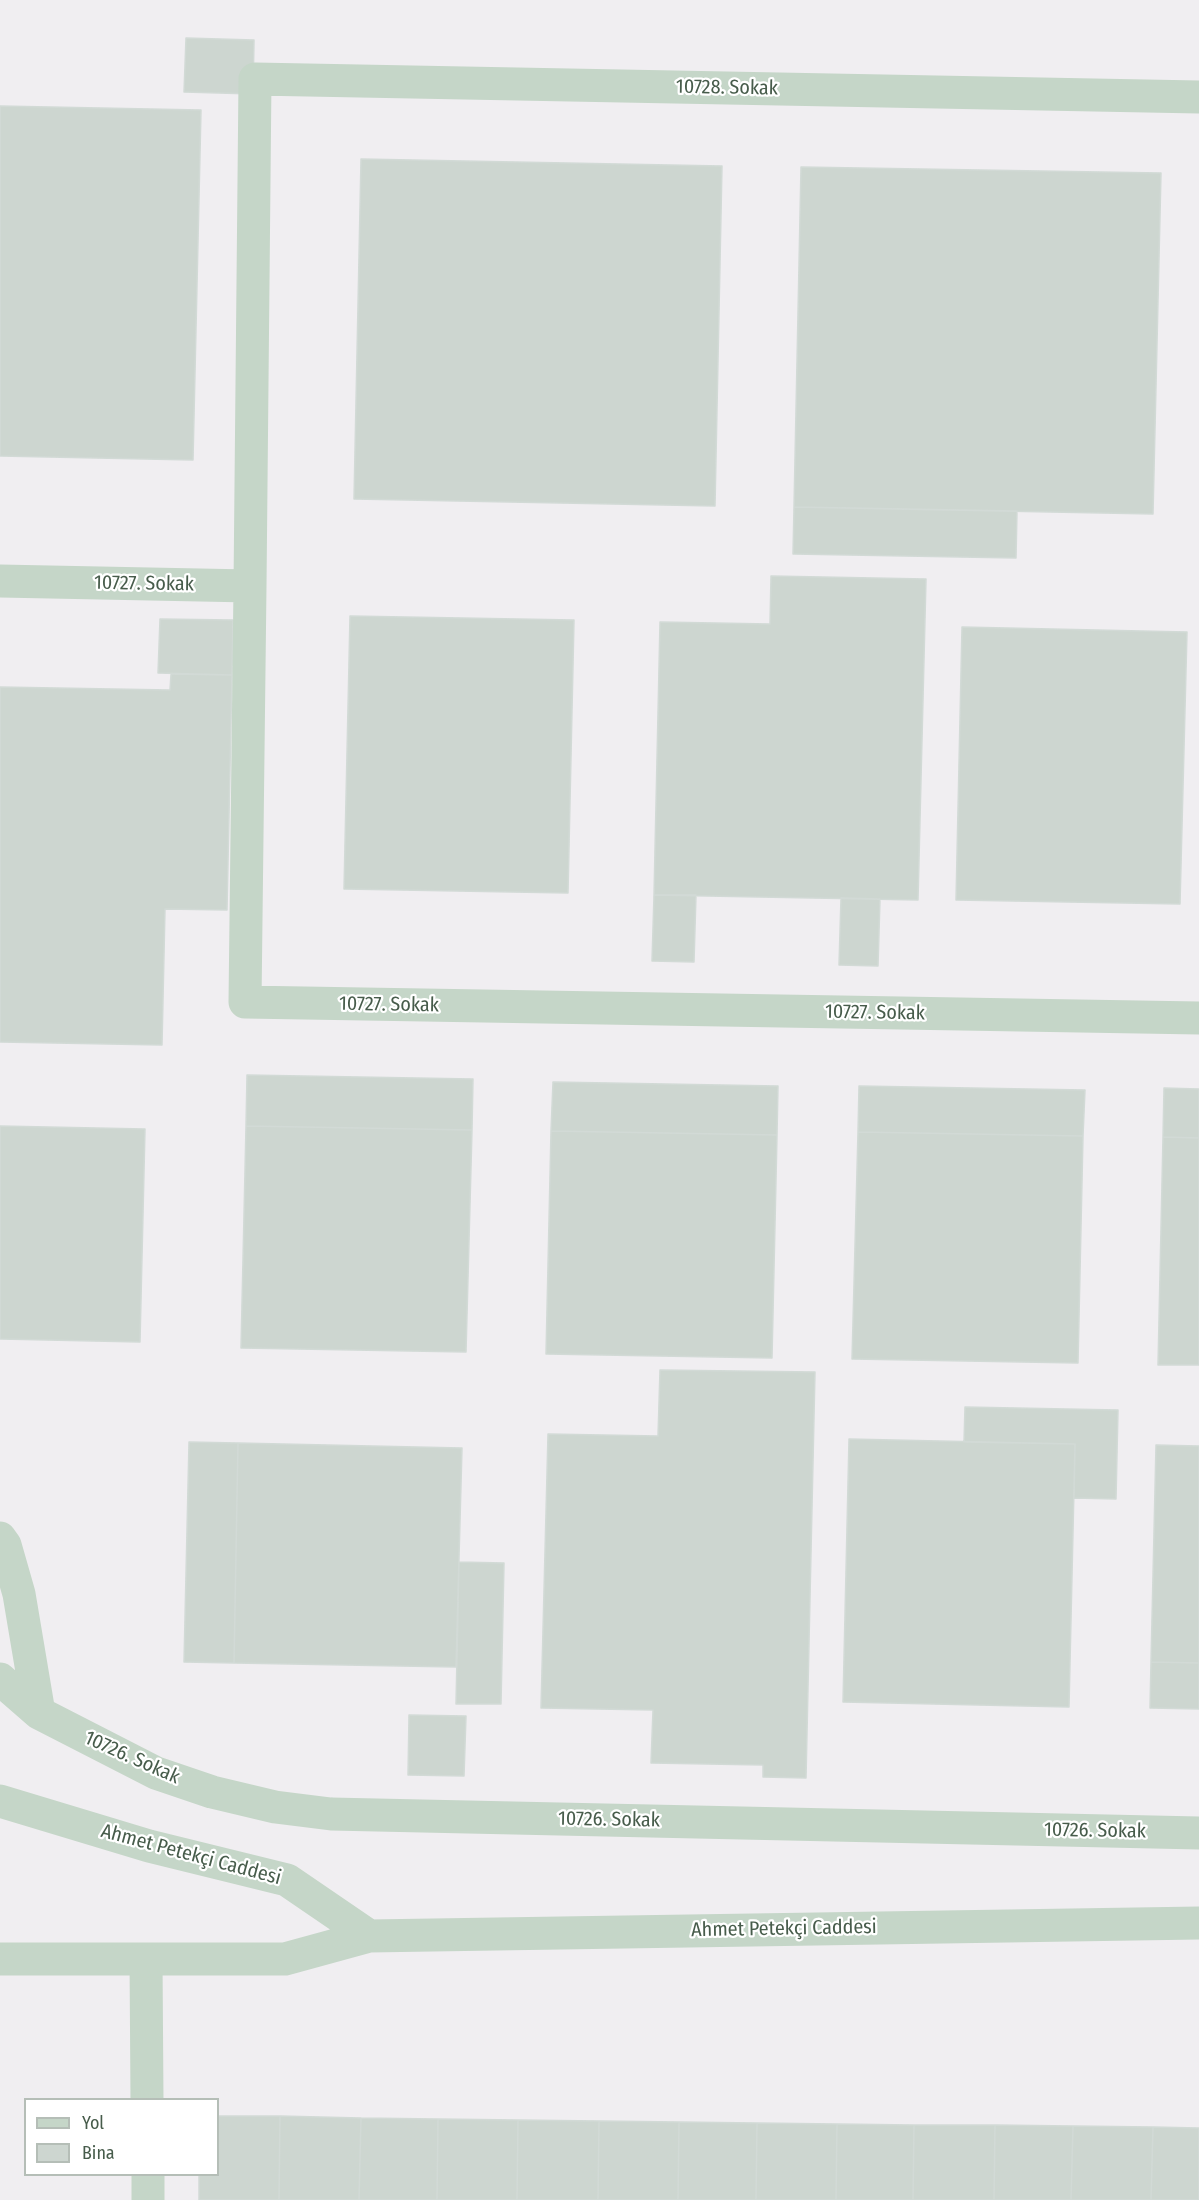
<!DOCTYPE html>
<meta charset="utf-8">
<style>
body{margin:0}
#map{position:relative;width:1199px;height:2200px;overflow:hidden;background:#f0eef1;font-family:"Fira Sans Condensed",sans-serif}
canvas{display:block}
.legend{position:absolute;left:24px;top:2098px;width:195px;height:78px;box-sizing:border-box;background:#fff;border:2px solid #b5beb7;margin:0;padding:8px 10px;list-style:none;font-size:18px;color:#475c4b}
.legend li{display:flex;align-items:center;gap:12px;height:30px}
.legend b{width:30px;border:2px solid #b5beb7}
</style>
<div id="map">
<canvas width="1199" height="2200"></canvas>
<ul class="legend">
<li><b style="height:8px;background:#c5d6c8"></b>Yol</li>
<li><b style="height:16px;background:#cdd6d0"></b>Bina</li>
</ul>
</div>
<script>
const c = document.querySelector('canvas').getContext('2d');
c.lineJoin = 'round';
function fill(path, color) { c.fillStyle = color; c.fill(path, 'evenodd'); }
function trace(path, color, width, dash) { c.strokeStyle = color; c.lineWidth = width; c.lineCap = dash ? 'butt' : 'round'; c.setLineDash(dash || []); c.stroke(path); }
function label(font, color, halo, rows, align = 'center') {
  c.font = font + ' "Fira Sans Condensed",sans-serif'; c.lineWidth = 4.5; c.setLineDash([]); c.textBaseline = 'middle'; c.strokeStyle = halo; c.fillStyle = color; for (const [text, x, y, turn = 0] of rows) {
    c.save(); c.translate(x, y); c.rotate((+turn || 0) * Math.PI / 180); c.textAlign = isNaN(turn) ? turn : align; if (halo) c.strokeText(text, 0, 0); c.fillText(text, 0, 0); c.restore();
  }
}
const building = new Path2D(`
 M 186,38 L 254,40 L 253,94 L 184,92 Z
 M 0,106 L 201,110 L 193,460 L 0,456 Z
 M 361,159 L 722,166 L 715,506 L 354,499 Z
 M 801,167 L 1161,173 L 1153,514 L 794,507 Z
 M 794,507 L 1017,511 L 1016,558 L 793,554 Z
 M 771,576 L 926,579 L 918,900 L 654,895 L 660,622 L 770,624 Z
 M 350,616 L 574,620 L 568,893 L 344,889 Z
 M 160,619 L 233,620 L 232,675 L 158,673 Z
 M 962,627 L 1187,632 L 1180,904 L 956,900 Z
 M 171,674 L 232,675 L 227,910 L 165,909 L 162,1045 L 0,1042 L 0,687 L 170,690 Z
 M 654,895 L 696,895 L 694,962 L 652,961 Z
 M 841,898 L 880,899 L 878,966 L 839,965 Z
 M 247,1075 L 473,1079 L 472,1130 L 246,1126 Z
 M 553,1082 L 778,1086 L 777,1135 L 551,1131 Z
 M 859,1086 L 1085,1090 L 1083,1136 L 858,1132 Z
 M 1164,1088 L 1199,1089 L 1199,1138 L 1163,1137 Z
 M 0,1126 L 145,1129 L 140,1342 L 0,1339 Z
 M 246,1126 L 472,1130 L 466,1352 L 241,1348 Z
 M 551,1131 L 777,1135 L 772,1358 L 546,1354 Z
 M 858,1132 L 1083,1136 L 1078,1363 L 852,1359 Z
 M 1163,1137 L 1199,1138 L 1199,1365 L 1158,1365 Z
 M 660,1370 L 815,1372 L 806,1778 L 763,1777 L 763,1765 L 651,1763 L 653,1710 L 541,1708 L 548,1434 L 658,1436 Z
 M 965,1407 L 1118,1410 L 1116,1499 L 1074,1498 L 1075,1444 L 964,1442 Z
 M 849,1439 L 1075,1444 L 1069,1707 L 843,1702 Z
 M 189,1442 L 238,1443 L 234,1663 L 184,1662 Z
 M 238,1443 L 462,1448 L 456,1667 L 234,1663 Z
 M 1156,1445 L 1199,1446 L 1199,1663 L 1151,1662 Z
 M 459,1562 L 504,1563 L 501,1704 L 456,1704 Z
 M 1151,1662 L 1199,1663 L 1199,1709 L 1150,1708 Z
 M 409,1715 L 466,1716 L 464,1776 L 408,1775 Z
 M 218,2116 L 280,2116 L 279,2200 L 199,2200 L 199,2174 L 218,2174 Z
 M 280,2116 L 361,2118 L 359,2200 L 279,2200 Z
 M 361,2118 L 438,2119 L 437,2200 L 359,2200 Z
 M 438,2119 L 518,2120 L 517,2200 L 437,2200 Z
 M 518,2120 L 599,2121 L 598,2200 L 517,2200 Z
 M 599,2121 L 679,2122 L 678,2200 L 598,2200 Z
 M 679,2122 L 757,2123 L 756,2200 L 678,2200 Z
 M 757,2123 L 837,2124 L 836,2200 L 756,2200 Z
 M 837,2124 L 914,2125 L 913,2200 L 836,2200 Z
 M 914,2125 L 995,2125 L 994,2200 L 913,2200 Z
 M 995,2125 L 1073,2126 L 1071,2200 L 994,2200 Z
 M 1073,2126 L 1153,2127 L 1151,2200 L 1071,2200 Z
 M 1153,2127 L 1199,2128 L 1199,2200 L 1151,2200 Z`);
fill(building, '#cdd6d0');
trace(building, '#d2dad6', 1.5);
trace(new Path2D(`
 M 0,581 L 250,586 L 245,1002 L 1199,1018
 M 250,586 L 255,79 L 1199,97
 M 0,1538 L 5,1545 L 19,1594 L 39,1713
 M 0,1679 L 39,1713 L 156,1773 L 212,1792 L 275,1807 L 331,1814 L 1199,1833
 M 0,1801 L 149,1846 L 287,1880 L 369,1936
 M 0,1959 L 285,1959 L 369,1936 L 1199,1923
 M 146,1959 L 147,2100
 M 148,2174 L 148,2200`), '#c5d6c8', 33);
label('20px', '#475c4b', '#fff', [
 ["10728. Sokak",727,88,1],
 ["10727. Sokak",144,584,1],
 ["10727. Sokak",389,1005,1],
 ["10727. Sokak",875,1013,1],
 ["10726. Sokak",132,1758,24],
 ["10726. Sokak",609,1820,1],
 ["10726. Sokak",1095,1831,1],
 ["Ahmet Petekçi Caddesi",191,1855,15],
 ["Ahmet Petekçi Caddesi",784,1929,-1]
]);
</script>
